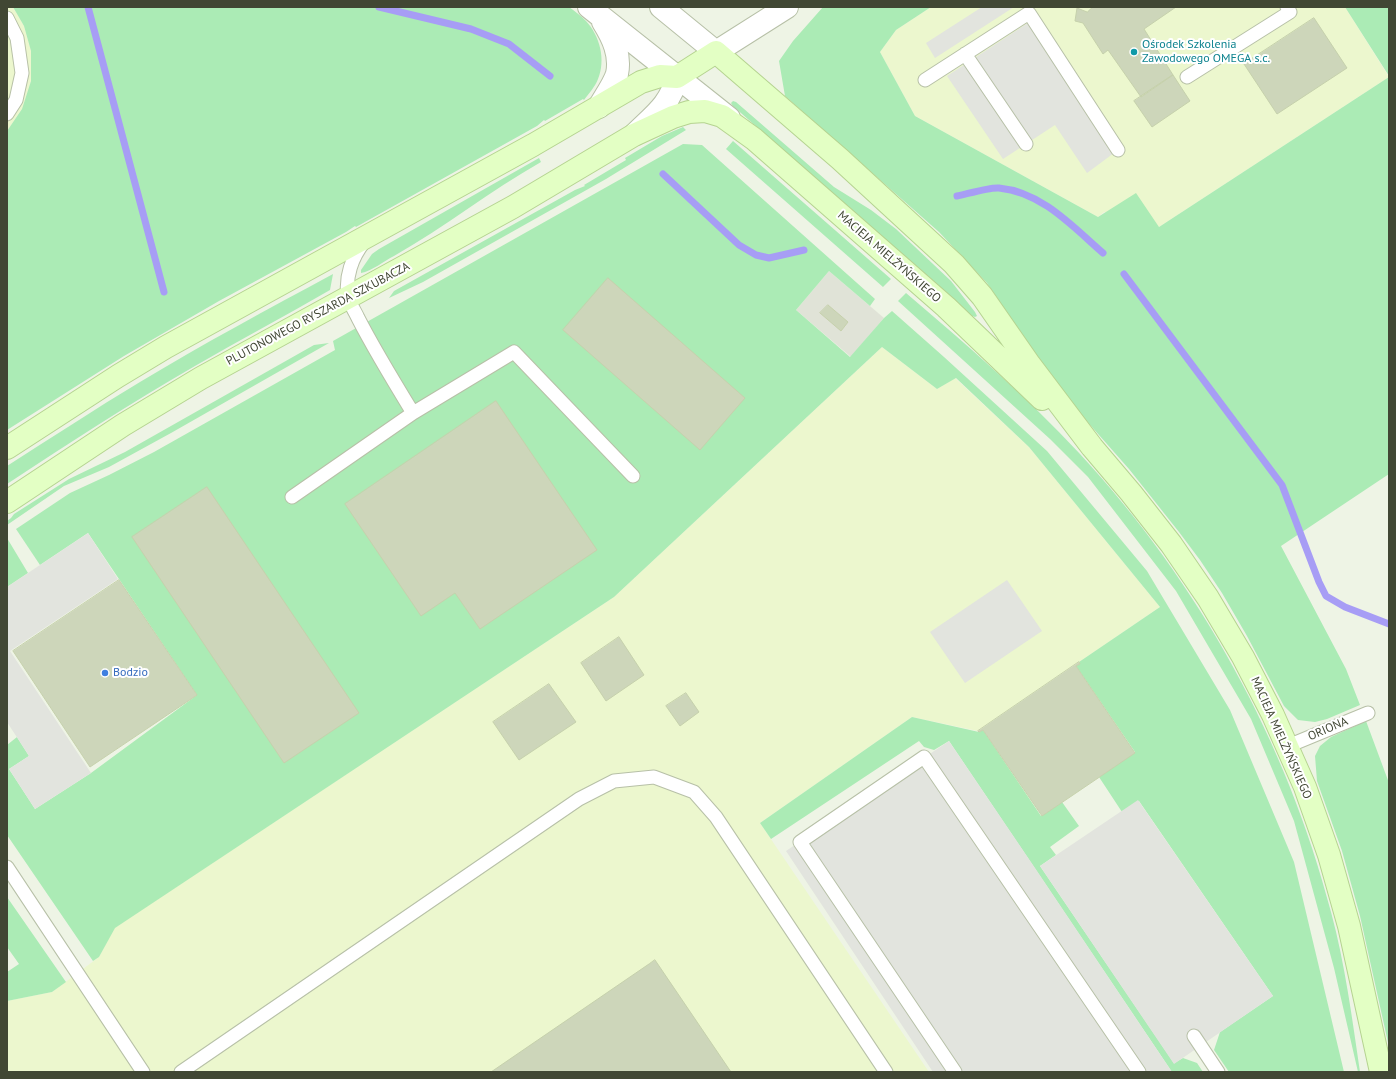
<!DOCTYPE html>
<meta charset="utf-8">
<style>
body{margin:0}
#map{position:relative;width:1396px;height:1079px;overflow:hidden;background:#eef4e5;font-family:"PT Sans",sans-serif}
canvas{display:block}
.frame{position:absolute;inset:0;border:8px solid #414734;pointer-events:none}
</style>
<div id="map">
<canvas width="1396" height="1079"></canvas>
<div class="frame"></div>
</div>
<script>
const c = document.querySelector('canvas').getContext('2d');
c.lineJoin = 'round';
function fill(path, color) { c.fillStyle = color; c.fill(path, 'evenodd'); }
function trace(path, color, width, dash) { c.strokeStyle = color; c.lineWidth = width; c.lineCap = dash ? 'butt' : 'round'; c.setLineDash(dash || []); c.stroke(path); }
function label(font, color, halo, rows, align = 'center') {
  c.font = font + ' "PT Sans",sans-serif'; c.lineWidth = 4; c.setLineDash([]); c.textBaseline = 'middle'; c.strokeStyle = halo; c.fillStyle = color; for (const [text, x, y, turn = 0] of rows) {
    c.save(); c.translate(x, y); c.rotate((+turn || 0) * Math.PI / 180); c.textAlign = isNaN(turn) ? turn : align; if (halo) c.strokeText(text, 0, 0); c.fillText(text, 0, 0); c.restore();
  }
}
fill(new Path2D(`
 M 7,7 L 13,7 L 24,26 L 31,51 L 31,81 L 22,109 L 7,131 Z
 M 931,7 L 1345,7 L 1389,77 L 1159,227 L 1104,212 L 1098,217 L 915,116 L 880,52 L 896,30 Z
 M 882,347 L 937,389 L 955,378 L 1029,447 L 1160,607 L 978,731 L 912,717 L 760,823 L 929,1072 L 7,1072 L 7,1001 L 52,992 L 99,957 L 114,928 L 614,597 Z`), '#ecf7ce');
fill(new Path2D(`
 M 829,271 L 884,318 L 851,357 L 796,310 Z`), '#e0e3d7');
fill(new Path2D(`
 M 13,7 L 569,7 C 575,11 581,16 586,21 C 600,36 606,60 598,79 C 595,87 589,93 584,100 L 583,99 L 545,121 L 544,120 L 537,126 L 356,227 L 355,226 L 346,232 L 219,301 L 124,356 L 7,430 L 7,131 L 22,109 L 31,81 L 31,51 L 24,26 Z
 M 823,7 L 931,7 L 896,30 L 880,52 L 915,116 L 1098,217 L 1136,193 L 1159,227 L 1389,77 L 1389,474 L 1281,546 L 1346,669 L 1360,705 L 1327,719 L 1315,722 L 1298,720 L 1284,706 L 1247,636 L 1222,593 L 1200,560 L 1179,532 L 1129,469 L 1061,392 L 987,283 L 939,232 L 785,96 L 779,61 L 793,41 Z
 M 1345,7 L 1389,7 L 1389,76 Z
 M 733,101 L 736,102 L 834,187 L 871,210 L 896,229 L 951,281 L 975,312 L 977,316 L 975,317 L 970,315 L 733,106 L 731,103 Z
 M 683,127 L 686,130 L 606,179 L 423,282 L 389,298 L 394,291 L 575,190 L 585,186 L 584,185 L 626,160 L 625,158 L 662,136 Z
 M 733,141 L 891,279 L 883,287 L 726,149 Z
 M 683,144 L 702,145 L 875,299 L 870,306 L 829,271 L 796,310 L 850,357 L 884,318 L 892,311 L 944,357 L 1047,451 L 1147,571 L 1230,710 L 1294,862 L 1344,1072 L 1229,1072 L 1214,1050 L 1220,1032 L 1273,996 L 1139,801 L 1122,812 L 1099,777 L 1135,752 L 1076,666 L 1080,664 L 1079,662 L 1160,607 L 1029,447 L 956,378 L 937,389 L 882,347 L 614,597 L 115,928 L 99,957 L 93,961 L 7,835 L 7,745 L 17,737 L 29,756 L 9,769 L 35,809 L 91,773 L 197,695 L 88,533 L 40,565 L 16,529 L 70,493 L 109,475 L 154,452 L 335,350 L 333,341 Z
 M 539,158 L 541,162 C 490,191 445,227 394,256 C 384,261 372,271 361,273 L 361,270 L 372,254 L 379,249 Z
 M 333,274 L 330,290 C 285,316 240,340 195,366 C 131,403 69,443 7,484 L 7,466 C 51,438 95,409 140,382 C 203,344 268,309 333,274 Z
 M 906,293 C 966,344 1026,396 1080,454 C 1199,583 1287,742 1331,912 C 1345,964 1352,1018 1360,1072 L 1358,1072 L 1334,968 L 1294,821 L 1251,719 L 1176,591 L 1088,477 L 1050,439 L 898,301 Z
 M 329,343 L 171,433 L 109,467 L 64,486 L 7,525 L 7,521 L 11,518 L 14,514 L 69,479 L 125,452 L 314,345 Z
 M 7,538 L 28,573 L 7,587 Z
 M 912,717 L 979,732 L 983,730 L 1041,816 L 1062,802 L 1079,826 L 1050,847 L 1056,855 L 1040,866 L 1174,1063 L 1183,1058 L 1197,1063 L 1203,1072 L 1172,1072 L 949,741 L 934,750 L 924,747 L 919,741 L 771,839 L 760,823 Z
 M 1366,721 L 1389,783 L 1389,1047 L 1360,916 L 1342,851 L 1317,781 L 1315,756 L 1320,746 L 1331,737 Z
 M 7,897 L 66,982 L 52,992 L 7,1001 L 7,972 L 19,964 L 7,947 Z`), '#abebb5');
fill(new Path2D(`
 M 982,7 L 1014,7 L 935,58 L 926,43 Z
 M 1034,19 L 1118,150 L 1087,173 L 1055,125 L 1003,159 L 947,76 Z
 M 88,533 L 118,579 L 10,651 L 91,773 L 35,809 L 9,769 L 29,756 L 7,722 L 7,587 Z
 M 1007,580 L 1042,631 L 965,683 L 930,632 Z
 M 949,741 L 1033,865 L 1172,1072 L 933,1072 L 786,851 Z
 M 1138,800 L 1273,996 L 1174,1064 L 1040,866 Z`), '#e2e4de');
trace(new Path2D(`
 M 88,7 L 164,292
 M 379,7 L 471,29 L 509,44 L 550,76
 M 663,174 L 739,245 L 756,255 L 769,258 L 804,250
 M 957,196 C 967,194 990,187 999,188 C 1042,192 1073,227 1103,253
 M 1124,274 L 1282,485 L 1319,582 L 1326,596 L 1345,607 L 1389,624`), '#a79df5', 7);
const building = new Path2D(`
 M 1093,7 L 1176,7 L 1144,29 L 1173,75 L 1141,97 L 1108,50 L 1103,54 L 1083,23 L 1075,21 L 1077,8 L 1087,12 Z
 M 1314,18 L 1347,68 L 1277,114 L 1244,64 Z
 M 1173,75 L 1190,101 L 1152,127 L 1134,101 Z
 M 608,278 L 745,398 L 700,450 L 563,330 Z
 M 828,305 L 848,322 L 841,331 L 820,313 Z
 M 496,401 L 597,550 L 480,629 L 455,593 L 421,616 L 345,504 Z
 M 207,487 L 359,713 L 284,763 L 132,537 Z
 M 119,580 L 197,695 L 90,767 L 13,651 Z
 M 619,637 L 644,675 L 606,701 L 581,663 Z
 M 1079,662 L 1080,664 L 1076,666 L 1135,753 L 1042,816 L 983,730 L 979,732 L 978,731 Z
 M 549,684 L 576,722 L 519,760 L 493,722 Z
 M 686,693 L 699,712 L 680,726 L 666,706 Z
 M 655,960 L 731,1072 L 491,1072 L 649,964 Z`);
fill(building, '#cdd6ba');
trace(building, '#c6d1ac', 1);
const lane = new Path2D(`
 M 7,18 L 17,38 L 22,73 L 16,100 L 7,114
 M 965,54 L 1026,144
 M 1187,77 L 1290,12 L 1287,7
 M 925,80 L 1029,13 L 1118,150
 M 364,242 C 352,257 345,277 348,296 C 349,303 355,311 358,318 C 375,351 394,382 413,413 L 514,352 L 633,476
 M 292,497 L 413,413
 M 1288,746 L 1368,713
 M 7,867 L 143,1072
 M 1194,1036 L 1218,1072
 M 181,1072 L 579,799 L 614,781 L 654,777 L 694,792 L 716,817 L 886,1072
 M 955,1072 L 800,842 L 924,757 L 1139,1072`);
const street = new Path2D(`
 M 589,7 L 729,118
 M 661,7 L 716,52 L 787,7
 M 599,107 C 604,98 614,84 617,74 C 621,55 613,38 603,22
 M 635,134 C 654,115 670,105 677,77`);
const secondary = new Path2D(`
 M 7,448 L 118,376 L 166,347 L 533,145 L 641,82 L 660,76 L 677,77 L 716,52 L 840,159 L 954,264 L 982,296 L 1030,365 L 1092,447 L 1131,493 L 1171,544 L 1208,598 L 1243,657 L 1273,715 L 1305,787 L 1329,855 L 1349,926 L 1381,1072
 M 7,502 L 123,425 L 201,378 L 513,207 L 634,135 L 673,117 L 689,112 L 705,111 L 722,116 L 754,139 L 946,307 L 1042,399`);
trace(lane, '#b7c0a7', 15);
trace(street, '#b7c0a7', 24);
trace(secondary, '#b5d390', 24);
trace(lane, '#fff', 13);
trace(street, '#fff', 22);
trace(secondary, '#e3ffc4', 22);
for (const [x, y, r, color] of [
 [1134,52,4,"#0f9aa8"],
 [105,673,4,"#3f7fe0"]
]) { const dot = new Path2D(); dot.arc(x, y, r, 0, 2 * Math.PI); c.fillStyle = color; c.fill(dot); trace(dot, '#fff', 1.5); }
label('12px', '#0d838f', '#fff', [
 ["Ośrodek Szkolenia",1142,45],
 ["Zawodowego OMEGA s.c.",1142,59]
], 'left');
label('12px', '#414734', '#fff', [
 ["MACIEJA MIELŻYŃSKIEGO",889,257,41],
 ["PLUTONOWEGO RYSZARDA SZKUBACZA",318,314,-28],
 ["ORIONA",1328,729,-23],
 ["MACIEJA MIELŻYŃSKIEGO",1281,738,66]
]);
label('12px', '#366cbe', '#fff', [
 ["Bodzio",113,673]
], 'left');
</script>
